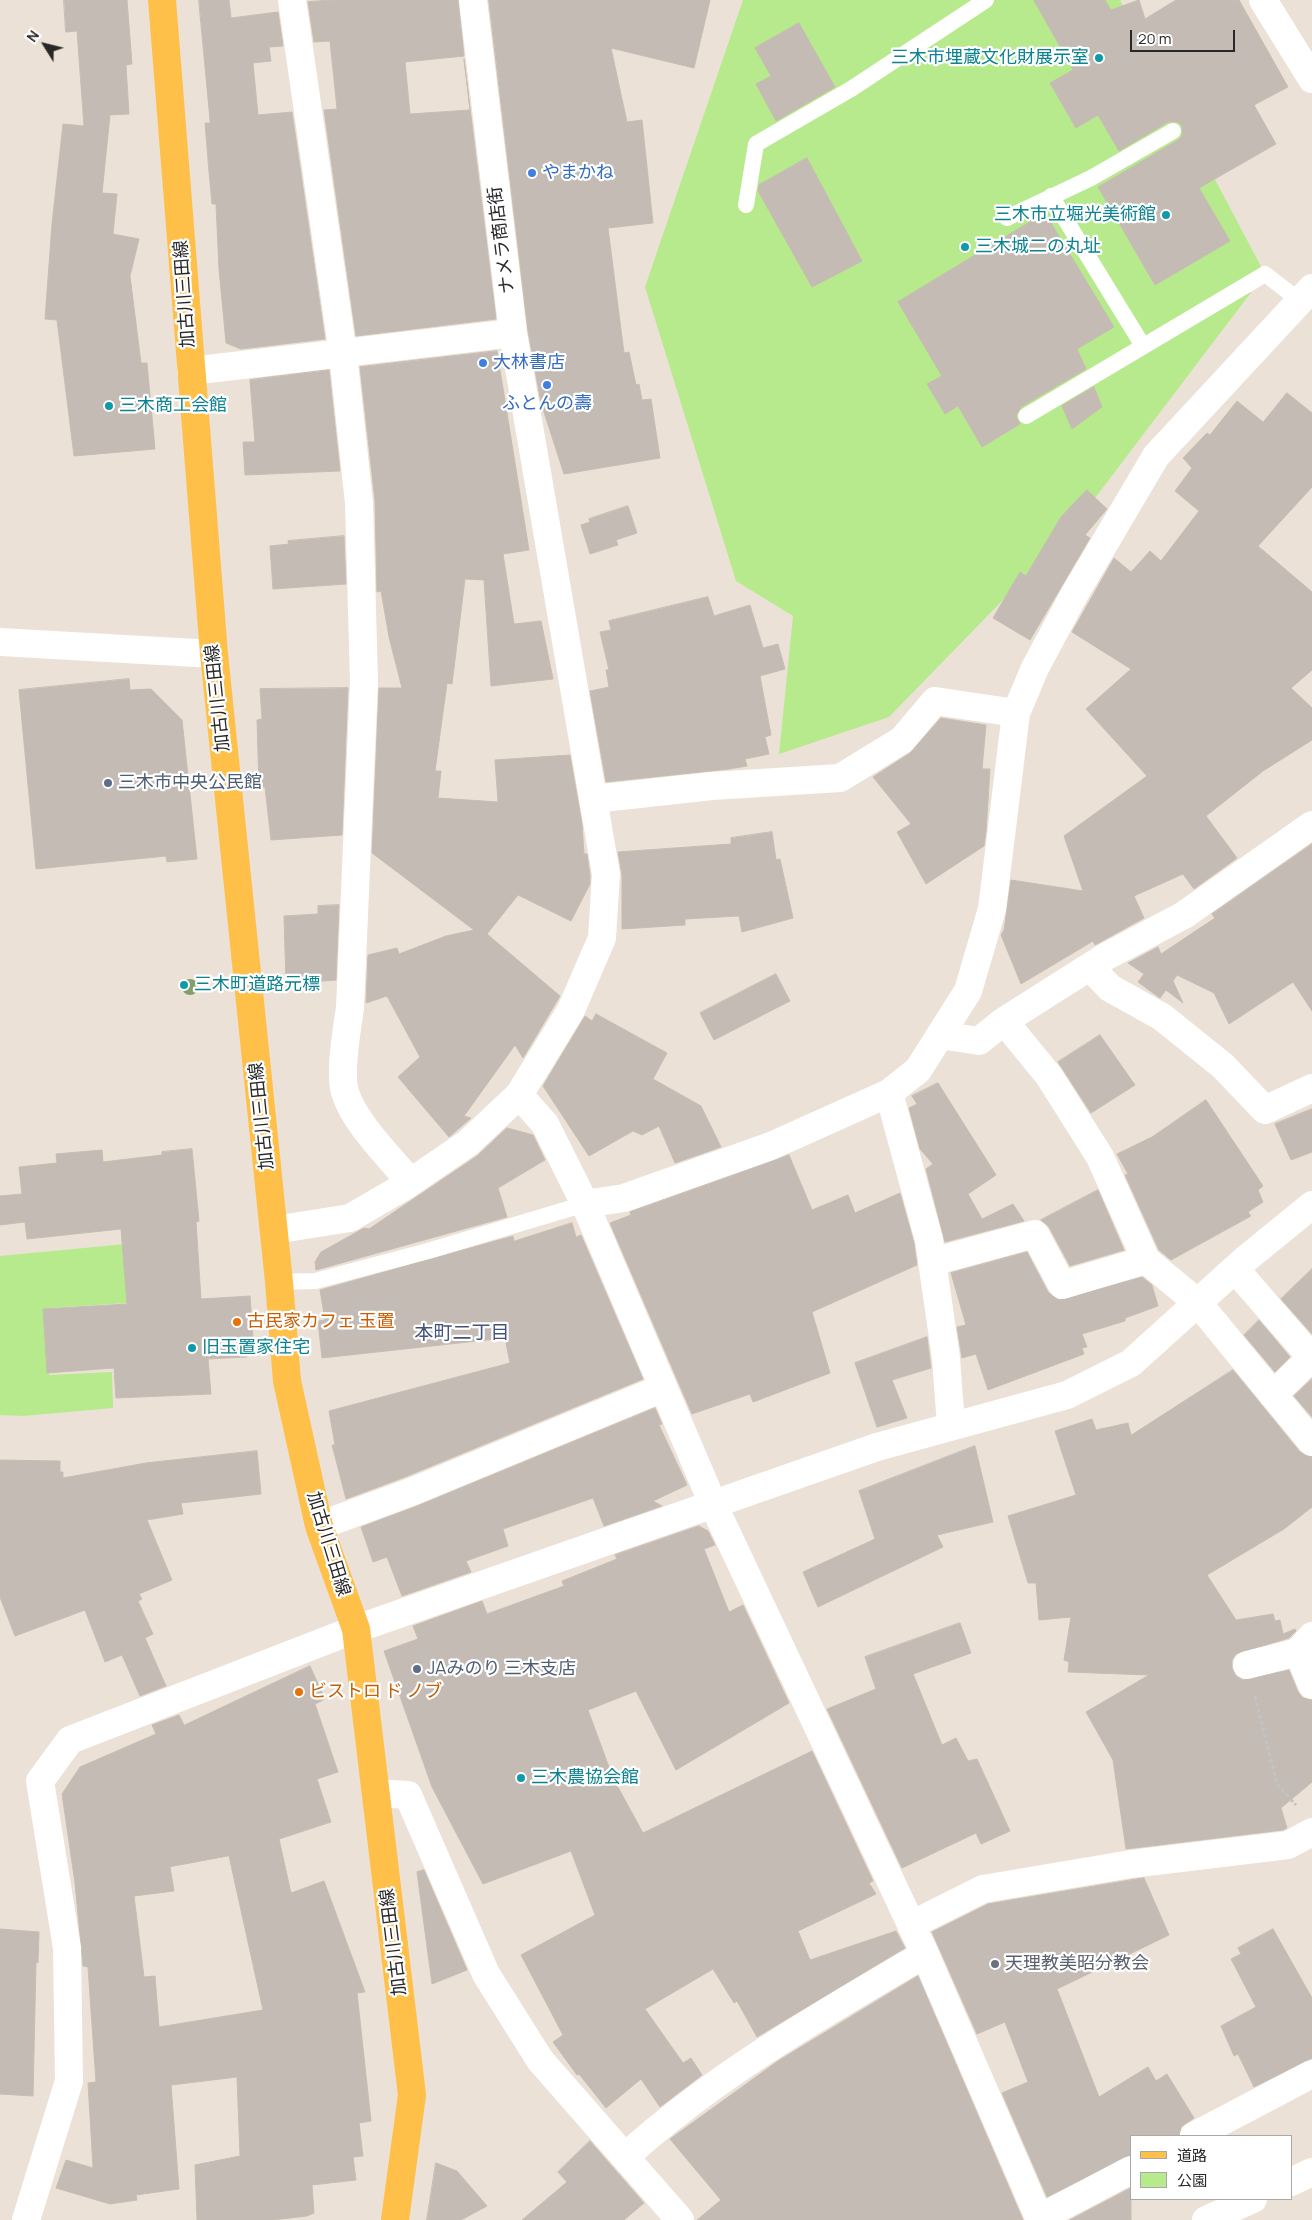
<!DOCTYPE html>
<meta charset="utf-8">
<style>
body{margin:0}
#map{position:relative;width:1312px;height:2220px;overflow:hidden;background:#ece1d7;font-family:Manrope,"Noto Sans JP",sans-serif}
canvas{display:block}
.legend{position:absolute;left:1130px;top:2135px;width:162px;height:65px;box-sizing:border-box;background:#fff;border:1px solid #a9a9a9;margin:0;padding:6px 9px;list-style:none;font-size:15px;color:#282828}
.legend li{display:flex;align-items:center;gap:10px;height:25px}
.legend b{width:25px;border:1px solid #a9a9a9}
.north{position:absolute;left:20px;top:20px;width:50px;height:50px;-webkit-text-stroke:4px #fff;paint-order:stroke;rotate:306deg;font-size:14px;font-weight:700;line-height:20px;text-align:center;color:#282828}
.north::after{content:'';display:block;margin:auto;width:18px;height:22px;background:#282828;clip-path:polygon(50% 0,100% 100%,50% 72%,0 100%)}
.scale{position:absolute;left:1130px;top:30px;width:105px;height:22px;box-sizing:border-box;border:2px solid #282828;border-top:0;padding-left:6px;font-size:15px;line-height:18px;white-space:nowrap;color:#282828;-webkit-text-stroke:4px #fff;paint-order:stroke}
</style>
<div id="map">
<canvas width="1312" height="2220"></canvas>
<ul class="legend">
<li><b style="height:6px;background:#ffc04a"></b>道路</li>
<li><b style="height:14px;background:#b7ea8c"></b>公園</li>
</ul>
<div class="north">N</div>
<div class="scale">20 m</div>
</div>
<script>
const c = document.querySelector('canvas').getContext('2d');
c.lineJoin = 'round';
function fill(path, color) { c.fillStyle = color; c.fill(path, 'evenodd'); }
function trace(path, color, width, dash) { c.strokeStyle = color; c.lineWidth = width; c.lineCap = dash ? 'butt' : 'round'; c.setLineDash(dash || []); c.stroke(path); }
function label(font, color, halo, rows, align = 'center') {
  c.font = font + ' Manrope,"Noto Sans JP",sans-serif'; c.lineWidth = 4.5; c.setLineDash([]); c.textBaseline = 'middle'; c.strokeStyle = halo; c.fillStyle = color; for (const [text, x, y, turn = 0] of rows) {
    c.save(); c.translate(x, y); c.rotate((+turn || 0) * Math.PI / 180); c.textAlign = isNaN(turn) ? turn : align; if (halo) c.strokeText(text, 0, 0); c.fillText(text, 0, 0); c.restore();
  }
}
fill(new Path2D(`
 M 743,0 L 1120,0 L 1265,274 L 1070,531 L 889,717 L 779,754 L 793,616 L 736,581 L 645,287 Z
 M 126,1244 L 128,1303 L 48,1308 L 49,1375 L 112,1372 L 113,1408 L 23,1416 L 0,1415 L 0,1256 Z`), '#b7ea8c');
const building = new Path2D(`
 M 64,0 L 127,0 L 132,64 L 126,65 L 129,114 L 110,115 L 102,193 L 117,194 L 113,234 L 139,239 L 130,276 L 141,363 L 147,363 L 155,449 L 74,456 L 57,320 L 45,319 L 52,224 L 63,124 L 84,126 L 77,31 L 66,32 Z
 M 199,0 L 229,0 L 231,18 L 278,12 L 283,46 L 269,47 L 271,61 L 253,63 L 258,115 L 292,112 L 325,339 L 241,349 L 226,343 L 219,269 L 216,204 L 212,204 L 209,172 L 205,123 L 210,123 Z
 M 332,0 L 458,0 L 464,56 L 405,62 L 410,114 L 470,110 L 464,59 L 496,319 L 356,336 L 324,110 L 337,109 L 330,41 L 314,42 L 308,2 Z
 M 489,0 L 710,0 L 694,68 L 611,48 L 627,122 L 642,120 L 653,223 L 608,228 L 624,353 L 629,352 L 636,385 L 639,384 L 642,400 L 651,399 L 660,458 L 564,474 L 541,403 L 528,331 Z
 M 1034,0 L 1105,0 L 1111,10 L 1139,0 L 1145,19 L 1176,0 L 1239,0 L 1288,87 L 1254,105 L 1276,144 L 1199,188 L 1230,241 L 1155,285 L 1098,187 L 1178,140 L 1182,136 L 1182,126 L 1178,122 L 1168,122 L 1119,151 L 1098,115 L 1076,128 L 1050,83 L 1073,70 Z
 M 799,23 L 835,87 L 776,121 L 756,84 L 771,76 L 755,48 Z
 M 807,158 L 862,261 L 812,287 L 758,191 L 759,185 Z
 M 1045,213 L 1114,327 L 1077,349 L 1086,369 L 1021,407 L 1016,416 L 1020,424 L 982,447 L 958,406 L 945,414 L 927,384 L 942,376 L 898,302 Z
 M 497,351 L 529,550 L 503,554 L 514,624 L 541,621 L 553,679 L 491,686 L 484,580 L 465,579 L 452,684 L 447,683 L 435,771 L 441,771 L 438,798 L 498,802 L 495,760 L 570,755 L 582,824 L 584,854 L 587,854 L 590,875 L 590,884 L 571,921 L 518,895 L 487,934 L 560,996 L 523,1058 L 515,1045 L 464,1116 L 471,1118 L 449,1137 L 398,1077 L 420,1057 L 387,996 L 366,1003 L 368,955 L 397,948 L 399,954 L 446,936 L 474,930 L 372,853 L 379,688 L 402,688 L 389,637 L 381,591 L 377,592 L 375,501 L 360,367 Z
 M 329,370 L 340,471 L 245,475 L 243,442 L 255,442 L 250,380 Z
 M 1094,387 L 1102,407 L 1072,429 L 1062,406 Z
 M 1287,393 L 1312,413 L 1312,487 L 1258,546 L 1312,592 L 1312,670 L 1291,688 L 1312,708 L 1312,740 L 1263,771 L 1206,816 L 1237,858 L 1194,889 L 1183,874 L 1134,896 L 1144,918 L 1095,945 L 1093,941 L 1021,984 L 1001,935 L 1004,930 L 1011,880 L 1083,891 L 1064,836 L 1147,776 L 1086,709 L 1131,669 L 1072,632 L 1114,558 L 1131,572 L 1150,551 L 1161,561 L 1199,511 L 1175,491 L 1192,468 L 1183,458 L 1207,433 L 1210,435 L 1237,401 L 1263,422 Z
 M 1087,490 L 1107,509 L 1085,535 L 1090,538 L 1030,640 L 993,618 L 1020,572 L 1026,576 L 1061,517 Z
 M 628,506 L 637,533 L 616,540 L 618,545 L 590,554 L 581,525 L 590,522 L 589,519 Z
 M 344,536 L 346,584 L 273,589 L 270,546 L 289,544 L 288,541 Z
 M 708,597 L 714,616 L 750,605 L 763,648 L 778,644 L 785,669 L 760,676 L 771,735 L 765,737 L 769,754 L 745,759 L 747,766 L 729,769 L 606,782 L 590,691 L 609,687 L 606,670 L 609,670 L 600,632 L 611,630 L 609,621 Z
 M 129,679 L 130,690 L 151,689 L 182,720 L 197,859 L 167,862 L 166,856 L 36,869 L 19,690 Z
 M 348,688 L 342,835 L 271,840 L 265,787 L 259,787 L 257,720 L 262,719 L 260,689 Z
 M 941,718 L 986,725 L 982,769 L 990,769 L 986,832 L 984,846 L 926,884 L 897,832 L 911,824 L 873,777 L 910,753 Z
 M 772,832 L 776,860 L 780,859 L 793,918 L 742,932 L 739,916 L 685,919 L 685,925 L 622,929 L 622,875 L 618,852 L 731,844 L 731,838 Z
 M 1312,844 L 1312,1011 L 1293,982 L 1229,1024 L 1214,993 L 1177,975 L 1173,981 L 1183,1003 L 1166,990 L 1160,998 L 1138,982 L 1144,974 L 1128,963 L 1158,947 L 1161,954 L 1215,918 L 1212,914 Z
 M 339,905 L 336,980 L 286,984 L 284,916 L 318,914 L 318,906 Z
 M 776,974 L 790,1001 L 714,1040 L 700,1013 Z
 M 596,1014 L 667,1053 L 653,1079 L 701,1106 L 721,1147 L 675,1163 L 659,1126 L 642,1135 L 633,1131 L 589,1156 L 543,1086 L 585,1016 L 592,1021 Z
 M 1100,1035 L 1135,1085 L 1091,1113 L 1058,1062 Z
 M 938,1083 L 996,1175 L 968,1194 L 982,1219 L 1013,1204 L 1024,1221 L 945,1242 L 926,1169 L 933,1164 L 920,1149 L 909,1108 L 917,1104 L 912,1096 Z
 M 1206,1100 L 1263,1186 L 1258,1190 L 1263,1202 L 1248,1212 L 1251,1216 L 1171,1260 L 1159,1250 L 1125,1175 L 1128,1174 L 1117,1154 L 1152,1137 Z
 M 1312,1109 L 1312,1152 L 1291,1160 L 1275,1124 Z
 M 507,1128 L 533,1135 L 545,1160 L 498,1188 L 507,1217 L 316,1270 L 315,1262 L 321,1252 L 364,1228 L 369,1229 L 477,1156 Z
 M 192,1149 L 199,1221 L 196,1222 L 201,1299 L 250,1296 L 254,1352 L 247,1353 L 247,1357 L 208,1359 L 211,1394 L 116,1398 L 114,1368 L 47,1373 L 43,1309 L 127,1304 L 121,1229 L 27,1239 L 25,1222 L 0,1225 L 0,1196 L 22,1194 L 19,1167 L 57,1163 L 56,1154 L 102,1150 L 103,1162 L 162,1155 L 162,1152 Z
 M 789,1155 L 812,1210 L 848,1195 L 855,1213 L 900,1193 L 914,1243 L 917,1265 L 812,1312 L 830,1373 L 753,1402 L 750,1394 L 692,1414 L 610,1223 L 631,1215 L 630,1212 Z
 M 1098,1190 L 1124,1250 L 1070,1266 L 1049,1227 L 1041,1220 Z
 M 572,1223 L 576,1237 L 581,1235 L 643,1379 L 405,1477 L 346,1499 L 332,1445 L 335,1445 L 329,1411 L 510,1363 L 505,1338 L 322,1358 L 318,1321 L 325,1320 L 320,1290 L 513,1236 L 514,1241 Z
 M 1027,1252 L 1048,1292 L 1059,1300 L 1142,1277 L 1152,1285 L 1158,1306 L 1125,1318 L 1125,1321 L 1082,1334 L 1087,1347 L 1082,1348 L 1084,1354 L 988,1390 L 976,1354 L 962,1358 L 957,1327 L 966,1325 L 951,1273 Z
 M 1312,1269 L 1312,1334 L 1281,1299 Z
 M 1259,1320 L 1290,1357 L 1275,1372 L 1244,1335 Z
 M 927,1337 L 931,1368 L 892,1380 L 907,1418 L 877,1427 L 855,1363 Z
 M 1233,1370 L 1300,1452 L 1312,1457 L 1312,1507 L 1284,1529 L 1207,1575 L 1236,1620 L 1273,1614 L 1275,1621 L 1280,1620 L 1283,1634 L 1295,1629 L 1296,1631 L 1289,1638 L 1236,1654 L 1232,1660 L 1232,1668 L 1236,1676 L 1243,1680 L 1289,1670 L 1298,1692 L 1303,1698 L 1312,1700 L 1312,1782 L 1281,1808 L 1287,1828 L 1283,1830 L 1126,1849 L 1113,1760 L 1086,1712 L 1149,1675 L 1068,1672 L 1069,1662 L 1064,1660 L 1071,1617 L 1039,1620 L 1036,1583 L 1028,1583 L 1008,1516 L 1076,1495 L 1055,1431 L 1092,1419 L 1096,1430 L 1128,1423 L 1131,1435 Z
 M 1312,1379 L 1312,1417 L 1294,1396 Z
 M 655,1408 L 662,1424 L 659,1425 L 687,1485 L 653,1501 L 662,1506 L 604,1526 L 593,1498 L 503,1529 L 508,1546 L 466,1561 L 471,1572 L 402,1596 L 387,1557 L 373,1562 L 361,1527 L 417,1506 Z
 M 975,1446 L 993,1522 L 937,1535 L 943,1547 L 818,1607 L 803,1572 L 875,1539 L 859,1491 Z
 M 257,1451 L 261,1494 L 181,1503 L 183,1514 L 147,1520 L 172,1580 L 139,1594 L 142,1599 L 138,1601 L 153,1634 L 145,1638 L 166,1686 L 140,1696 L 122,1655 L 105,1662 L 85,1610 L 15,1636 L 0,1597 L 0,1460 L 60,1461 L 60,1472 L 63,1472 L 63,1478 L 146,1463 Z
 M 699,1526 L 708,1531 L 715,1545 L 704,1549 L 729,1612 L 743,1605 L 789,1703 L 676,1770 L 636,1691 L 588,1710 L 613,1778 L 643,1833 L 812,1751 L 873,1881 L 869,1883 L 876,1894 L 798,1931 L 810,1960 L 896,1931 L 905,1948 L 757,2037 L 737,2001 L 734,2003 L 713,1969 L 645,2009 L 683,2063 L 691,2058 L 702,2075 L 660,2107 L 641,2079 L 606,2108 L 579,2074 L 577,2075 L 553,2042 L 563,2035 L 521,1955 L 595,1915 L 571,1851 L 483,1884 L 432,1787 L 384,1651 L 418,1639 L 413,1626 L 482,1601 L 487,1614 L 564,1586 L 562,1581 L 617,1559 L 615,1555 Z
 M 960,1623 L 971,1653 L 913,1674 L 942,1745 L 956,1738 L 968,1761 L 977,1759 L 1010,1831 L 981,1844 L 976,1833 L 902,1868 L 827,1709 L 876,1689 L 865,1657 Z
 M 310,1666 L 325,1699 L 315,1704 L 338,1772 L 317,1779 L 331,1822 L 279,1839 L 291,1893 L 324,1881 L 365,1992 L 357,1993 L 371,2121 L 359,2123 L 363,2156 L 353,2157 L 356,2180 L 312,2185 L 314,2213 L 307,2216 L 272,2220 L 197,2220 L 195,2165 L 240,2156 L 237,2077 L 171,2085 L 179,2189 L 136,2195 L 137,2200 L 110,2204 L 56,2188 L 66,2160 L 93,2168 L 88,2083 L 96,2082 L 88,1967 L 83,1966 L 75,1883 L 62,1794 L 80,1767 L 156,1734 L 152,1725 L 179,1715 L 184,1725 ZM 229,1856 L 263,2010 L 159,2027 L 155,1976 L 144,1977 L 134,1896 L 174,1891 L 170,1867 Z
 M 424,1870 L 467,1970 L 432,1984 L 417,1872 Z
 M 1144,1878 L 1169,1935 L 1057,1989 L 1099,2097 L 1148,2067 L 1156,2081 L 1167,2074 L 1194,2118 L 1181,2127 L 1179,2136 L 1131,2136 L 1131,2155 L 1047,2197 L 1002,2093 L 1028,2082 L 1005,2022 L 977,2034 L 932,1932 L 988,1904 Z
 M 0,1929 L 39,1932 L 38,1963 L 36,1962 L 33,2096 L 0,2094 Z
 M 1273,1929 L 1312,1998 L 1312,2058 L 1254,2087 L 1238,2054 L 1234,2056 L 1221,2026 L 1256,2007 L 1231,1959 L 1241,1954 L 1238,1948 Z
 M 918,1976 L 1023,2220 L 697,2220 L 721,2200 L 670,2139 L 778,2061 Z
 M 590,2141 L 644,2203 L 624,2220 L 522,2220 L 567,2182 L 558,2172 Z
 M 436,2163 L 457,2171 L 487,2206 L 461,2220 L 427,2220 Z
 M 1131,2188 L 1131,2220 L 1070,2220 Z`);
fill(building, '#c3bbb4');
trace(building, '#c8bdb1', 1);
trace(new Path2D(`
 M 1255,1696 L 1277,1784 L 1296,1805`), '#c3c3c3', 3, [4, 2.5]);
trace(new Path2D(`
 M 1051,196 L 1143,346
 M 746,205 L 756,144 L 851,89 L 986,0
 M 1007,218 L 1091,178 L 1173,131
 M 1026,416 L 1265,274 L 1299,300
 M 279,1282 L 315,1281 L 428,1251 L 585,1204`), '#fff', 16);
trace(new Path2D(`
 M 292,0 L 343,354 L 359,503 L 364,682 L 350,1008 C 347,1029 339,1073 345,1092 C 354,1123 390,1157 410,1182
 M 1263,0 L 1312,79
 M 191,371 L 513,333
 M 0,642 L 214,654
 M 593,799 L 712,786 L 840,778 L 902,740 L 935,701 L 1016,713
 M 1090,967 L 1110,988 L 1162,1017 L 1223,1066 L 1265,1110 L 1312,1088
 M 1004,1021 L 1049,1076 L 1100,1157 L 1146,1260 L 1198,1303 L 1312,1442
 M 940,1035 L 979,1041 L 1004,1021 L 1105,957 L 1184,915 L 1312,825
 M 889,1093 L 929,1240 L 946,1358 L 951,1425
 M 519,1095 L 545,1124 L 585,1204 L 713,1504 L 925,1954 L 1040,2220
 M 585,1204 L 624,1198 L 771,1146 L 889,1093 L 918,1070 L 968,991 L 992,909 L 1016,713 L 1035,668 L 1074,595 L 1156,456 L 1312,288
 M 274,1230 L 350,1218 L 405,1186 L 468,1143 L 519,1095 L 571,1010 L 602,938 L 606,874 L 513,333 L 473,0
 M 932,1262 L 1035,1234 L 1062,1285 L 1146,1260
 M 1235,1269 L 1312,1358
 M 1273,1395 L 1311,1358
 M 319,1526 L 411,1492 L 663,1388
 M 1298,1652 L 1312,1685
 M 1247,1665 L 1298,1652 L 1312,1636
 M 376,1793 L 408,1795 L 486,1974 L 540,2060 L 680,2220
 M 911,1925 L 983,1889 L 1131,1864 L 1288,1845 L 1312,1832
 M 1194,2136 L 1312,2074
 M 625,2157 C 714,2076 822,2014 925,1954
 M 1291,2182 L 1312,2172
 M 1040,2218 L 1131,2170
 M 26,2220 L 69,2081 L 67,1948 L 40,1781 L 70,1740 L 356,1629 L 877,1447 L 1067,1395 L 1131,1363 L 1247,1258 L 1312,1205
 M 1206,2220 L 1253,2199`), '#fff', 28);
trace(new Path2D(`
 M 162,0 L 214,654 L 279,1282 L 287,1381 L 319,1526 L 356,1629 L 412,2095 L 395,2220`), '#ffc04a', 28);
c.fillStyle = '#84a06a';
for (const [x, y] of [
 [190,987]
]) { c.beginPath(); c.arc(x, y, 8, 0, 2 * Math.PI); c.fill(); }
for (const [x, y, r, color] of [
 [1099,58,5,"#0f9aa8"],
 [532,173,5,"#3f7fe0"],
 [1166,215,5,"#0f9aa8"],
 [965,247,5,"#0f9aa8"],
 [483,363,5,"#3f7fe0"],
 [547,385,5,"#3f7fe0"],
 [109,406,5,"#0f9aa8"],
 [108,783,5,"#5c6f8a"],
 [184,985,5,"#0f9aa8"],
 [237,1322,5,"#e8710a"],
 [192,1348,5,"#0f9aa8"],
 [417,1669,5,"#5c6f8a"],
 [299,1692,5,"#e8710a"],
 [521,1778,5,"#0f9aa8"],
 [995,1964,5,"#6b7280"]
]) { const dot = new Path2D(); dot.arc(x, y, r, 0, 2 * Math.PI); c.fillStyle = color; c.fill(dot); trace(dot, '#fff', 2); }
label('18px', '#0d838f', '#fff', [
 ["三木市埋蔵文化財展示室",1089,58,"right"],
 ["三木市立堀光美術館",1156,215,"right"],
 ["三木城二の丸址",975,247],
 ["三木商工会館",119,406],
 ["三木町道路元標",194,985],
 ["旧玉置家住宅",202,1348],
 ["三木農協会館",531,1778]
], 'left');
label('18px', '#366cbe', '#fff', [
 ["やまかね",542,173],
 ["大林書店",493,363],
 ["ふとんの壽",547,404,"center"]
], 'left');
label('18px', '#282828', '#fff', [
 ["ナメラ商店街",502,240,-97],
 ["加古川三田線",185,294,-94],
 ["加古川三田線",218,698,-96],
 ["加古川三田線",262,1116,-96],
 ["加古川三田線",328,1544,73],
 ["加古川三田線",394,1942,-97]
]);
label('18px', '#4e5e75', '#fff', [
 ["三木市中央公民館",118,783],
 ["JAみのり 三木支店",427,1669]
], 'left');
label('18px', '#c56008', '#fff', [
 ["古民家カフェ 玉置",247,1322],
 ["ビストロ ド ノブ",309,1692]
], 'left');
label('18px', '#5b616d', '#fff', [
 ["天理教美昭分教会",1005,1964]
], 'left');
label('19px', '#44547d', '#fff', [
 ["本町二丁目",462,1334]
]);
</script>
